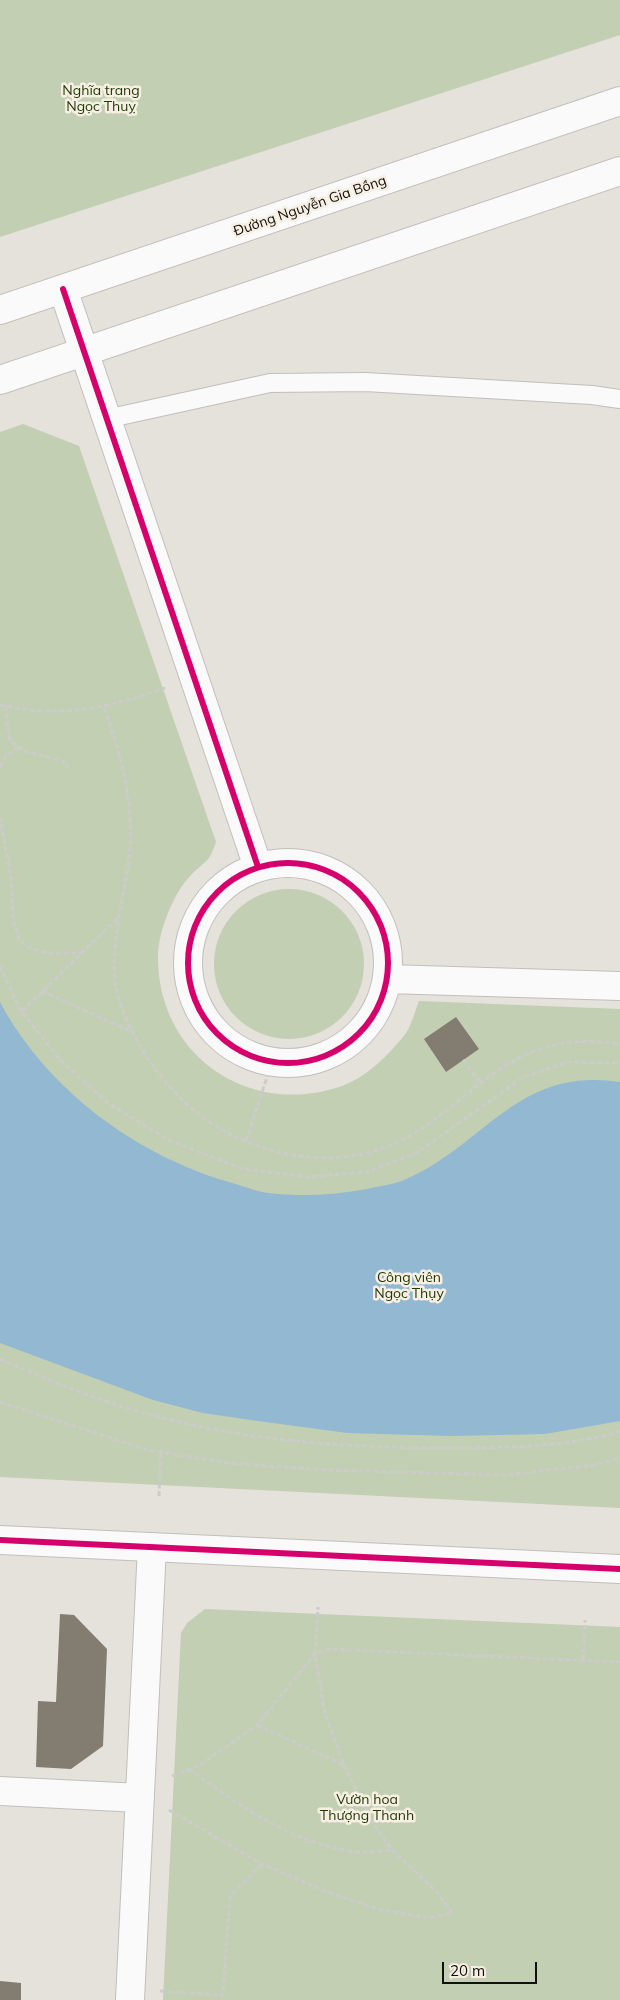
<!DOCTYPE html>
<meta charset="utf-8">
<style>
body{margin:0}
#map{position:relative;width:620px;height:2000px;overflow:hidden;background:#e5e1db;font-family:Mulish,sans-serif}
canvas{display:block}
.scale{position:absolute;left:442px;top:1962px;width:95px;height:22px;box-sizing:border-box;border:2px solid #12100c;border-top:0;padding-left:6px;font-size:15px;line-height:18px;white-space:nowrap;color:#12100c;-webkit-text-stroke:4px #f7efe4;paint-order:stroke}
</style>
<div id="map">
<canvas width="620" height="2000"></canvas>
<div class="scale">20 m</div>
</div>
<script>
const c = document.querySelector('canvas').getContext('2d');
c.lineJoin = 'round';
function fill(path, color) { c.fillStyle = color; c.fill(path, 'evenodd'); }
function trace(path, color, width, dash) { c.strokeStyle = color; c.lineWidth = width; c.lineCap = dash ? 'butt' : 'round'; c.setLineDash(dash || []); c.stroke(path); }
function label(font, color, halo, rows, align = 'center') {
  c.font = font + ' Mulish,sans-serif'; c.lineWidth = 5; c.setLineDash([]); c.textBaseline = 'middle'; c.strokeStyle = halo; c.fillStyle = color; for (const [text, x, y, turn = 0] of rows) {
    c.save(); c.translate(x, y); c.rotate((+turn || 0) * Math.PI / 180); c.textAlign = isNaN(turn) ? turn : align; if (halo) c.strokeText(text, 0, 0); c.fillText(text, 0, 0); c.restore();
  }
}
fill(new Path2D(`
 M 0,0 L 620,0 L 620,35 L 0,237 Z
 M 23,424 L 79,446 L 216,842 C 209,863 206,860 192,874 C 174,891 158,932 158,956 C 157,1055 248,1117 339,1087 C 365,1079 390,1054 406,1033 C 412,1024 415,1011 419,1001 L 620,1009 L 620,1508 L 0,1477 L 0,432 Z
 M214 964a75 75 0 1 1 150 0a75 75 0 1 1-150 0Z
 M 205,1609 L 620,1627 L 620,2000 L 163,2000 L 181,1633 L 187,1623 Z`), '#c2cfb3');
fill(new Path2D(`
 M 0,1002 C 47,1090 137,1156 232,1183 C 244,1186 257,1192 269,1193 C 301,1197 335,1195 367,1189 C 378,1186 393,1185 404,1180 C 486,1145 517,1066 620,1082 L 620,1421 L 545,1434 L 451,1436 L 347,1433 L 251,1420 L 203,1413 L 153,1400 L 0,1343 Z`), '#92b8d2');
fill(new Path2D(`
 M 456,1017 L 479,1049 L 446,1072 L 424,1039 Z
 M 60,1614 L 74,1615 L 107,1649 L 103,1746 L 71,1769 L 36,1767 L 38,1701 L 56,1702 Z
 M 0,1981 L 21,1983 L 21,2000 L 0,2000 Z`), '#837c71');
const service = new Path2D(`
 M 106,419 L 270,383 L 365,382 L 592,395 L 620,399`);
const minor = new Path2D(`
 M 63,289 L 258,867
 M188 963a100 100 0 1 1 200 0a100 100 0 1 1-200 0Z
 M 387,979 L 620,986
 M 0,1791 L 140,1798
 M 130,2000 L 152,1547`);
const tertiary = new Path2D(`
 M 0,1540 L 620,1569`);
const secondary = new Path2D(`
 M 0,310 L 620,101
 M 0,380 L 620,171`);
trace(service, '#c2bfbb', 20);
trace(minor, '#c2bfbb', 30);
trace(tertiary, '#c2bfbb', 30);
trace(secondary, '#c2bfbb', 30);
trace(new Path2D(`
 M 0,705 C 63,719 106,708 165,688
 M 6,706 L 8,734 L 11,742 L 25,751 L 62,761 L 72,771
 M 104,708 C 121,754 133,799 130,849 C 126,897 103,959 121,1006 C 140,1057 178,1106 226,1132 C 294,1167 368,1169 431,1122 C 498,1072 528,1031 620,1044
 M 0,767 L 5,758 L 17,747
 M 0,817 L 11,878 L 13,919 L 19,939 L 27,947 L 36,950 L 48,953 L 82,953
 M 0,966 L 19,1008 L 59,1059 L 109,1104 L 169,1140 L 243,1169 L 308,1177 L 367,1172 L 418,1152 L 522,1078 L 567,1062 L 620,1063
 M 42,991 L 132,1032
 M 22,1011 L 119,917
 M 463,1060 L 480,1082
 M 246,1141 L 272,1062
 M 0,1359 C 49,1380 100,1402 152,1415 C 248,1441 348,1448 448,1448 C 505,1448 564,1447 620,1432
 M 0,1402 L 148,1450 L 229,1463 L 325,1470 L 505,1475 L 594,1465 L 620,1458
 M 159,1496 L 161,1453
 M 583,1660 L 585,1620
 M 257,1725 L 344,1765
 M 189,1769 C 238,1805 287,1840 349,1851 C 362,1854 378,1851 391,1850
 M 172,1776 L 200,1765 L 257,1725 L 315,1654 L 328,1649 L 620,1662
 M 169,1810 L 262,1864 L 327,1892 L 381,1910 L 429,1918 L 452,1913 L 438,1893 L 392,1850 L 374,1825 L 344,1765 L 324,1710 L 315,1654 L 318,1607
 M 160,1991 L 223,1995 L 230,1896 L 262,1864`), '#ccccca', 3, [5, 2.5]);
trace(service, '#fbfafa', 18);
trace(minor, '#fbfafa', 28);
trace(tertiary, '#fbfafa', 28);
trace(secondary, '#fbfafa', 28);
trace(new Path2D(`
 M 63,289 L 258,867
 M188 963a100 100 0 1 1 200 0a100 100 0 1 1-200 0Z
 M 0,1540 L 620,1569`), '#d6006c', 6);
label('14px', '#1d3a00', '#f7efe4', [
 ["Nghĩa trang",101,91],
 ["Ngọc Thuỵ",101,107],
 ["Công viên",409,1278],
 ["Ngọc Thụy",409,1294],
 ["Vườn hoa",367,1800],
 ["Thượng Thanh",367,1816]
]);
label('14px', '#12100c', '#f7efe4', [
 ["Đường Nguyễn Gia Bồng",310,206,-19]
]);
</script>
